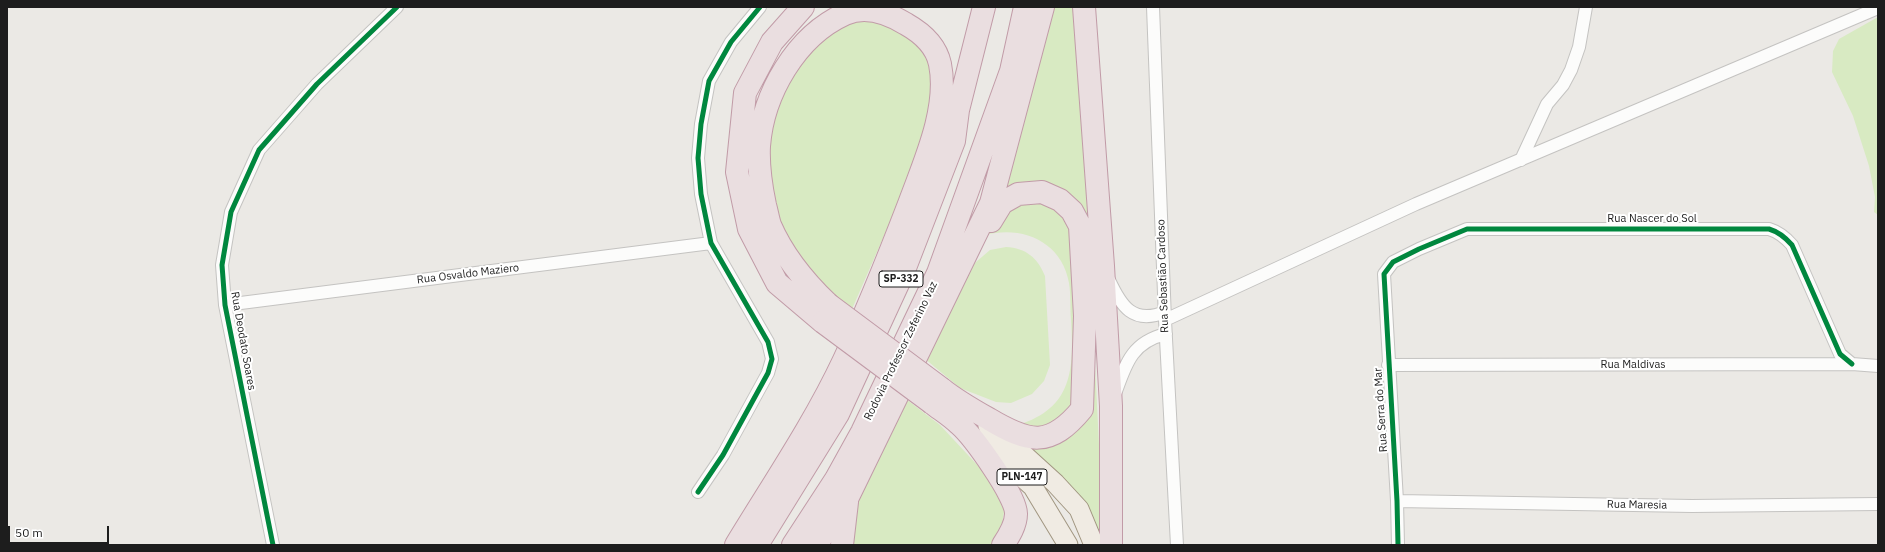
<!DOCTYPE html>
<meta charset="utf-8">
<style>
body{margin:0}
#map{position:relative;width:1885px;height:552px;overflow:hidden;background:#ebe9e5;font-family:"IBM Plex Sans",sans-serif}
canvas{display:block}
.frame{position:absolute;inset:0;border:8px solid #1d1d1d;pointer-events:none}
.scale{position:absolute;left:8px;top:526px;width:101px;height:18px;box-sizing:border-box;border:2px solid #1d1d1d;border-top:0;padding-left:5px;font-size:12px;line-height:14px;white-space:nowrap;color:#1d1d1d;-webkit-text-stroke:3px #fff;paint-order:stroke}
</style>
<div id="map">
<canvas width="1885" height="552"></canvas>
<div class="frame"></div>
<div class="scale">50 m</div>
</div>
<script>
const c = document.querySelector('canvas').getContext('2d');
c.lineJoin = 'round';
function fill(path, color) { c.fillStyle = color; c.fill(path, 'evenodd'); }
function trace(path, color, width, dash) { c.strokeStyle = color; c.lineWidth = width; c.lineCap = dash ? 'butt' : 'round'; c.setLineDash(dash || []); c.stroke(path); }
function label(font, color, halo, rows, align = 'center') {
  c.font = font + ' "IBM Plex Sans",sans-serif'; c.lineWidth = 4; c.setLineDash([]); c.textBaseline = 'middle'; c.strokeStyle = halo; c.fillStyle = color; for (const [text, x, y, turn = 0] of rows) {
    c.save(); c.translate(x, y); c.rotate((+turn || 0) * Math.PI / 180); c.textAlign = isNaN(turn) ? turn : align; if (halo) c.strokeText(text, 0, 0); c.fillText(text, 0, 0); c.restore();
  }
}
fill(new Path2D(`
 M 1037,7 L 1077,7 L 1104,544 L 1019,443 L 1018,425 C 1073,408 1074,369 1071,320 C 1070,308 1071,295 1069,283 C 1062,242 1023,225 985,235 Z
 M 1878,17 L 1878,215 L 1874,212 L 1875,197 L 1869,166 L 1853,116 L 1832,72 L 1833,51 L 1839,39 Z
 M 863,21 L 887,24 L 916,41 L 929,59 L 937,91 L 905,188 L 852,309 L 836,299 L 787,243 L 769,189 L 770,132 L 781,95 L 806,54 L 840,25 Z
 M 1006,247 C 1026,248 1038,258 1045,276 L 1050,365 L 1044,381 L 1032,394 L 1011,403 L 996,402 L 960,388 L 924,358 L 962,274 L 990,250 Z
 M 902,396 L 940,425 L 996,485 L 1003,503 L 1004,512 L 1001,531 L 993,545 L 854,545 L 846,521 Z`), '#d8eac2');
const minor = new Path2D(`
 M 1153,7 L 1165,320 L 1177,545
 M 1521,160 L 1547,104 L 1563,85 L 1571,70 L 1579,47 L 1586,7
 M 1109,280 C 1121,306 1133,325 1165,312
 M 225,305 L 711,243
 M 1165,320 L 1416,204 L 1878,8
 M 1388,365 L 1852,364 L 1878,366
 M 1115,394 C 1126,363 1132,342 1166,334
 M 698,492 L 723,455 L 768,373 L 772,359 L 768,342 L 711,243 L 701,194 L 698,158 L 701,124 L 709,81 L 731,42 L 760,7
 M 1397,501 L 1692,506 L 1878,504
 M 273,545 L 225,305 L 222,265 L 231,212 L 259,150 L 317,84 L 397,7
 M 1398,545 L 1397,501 L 1384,274 L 1393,262 L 1419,249 L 1467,229 L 1769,229 C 1779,232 1785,237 1792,245 L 1840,354 L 1852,364`);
const primary = new Path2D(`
 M 988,426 L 1022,453 L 1055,483 L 1079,509 L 1094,545
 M 980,440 L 1033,487 L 1068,545`);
const motorway = new Path2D(`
 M 803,7 L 772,42 L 745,93 L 737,172 L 749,229 L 777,283 L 823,322
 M 1084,7 L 1103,266 L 1111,406 L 1111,545
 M 942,389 C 957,401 973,410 989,419 C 1029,443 1050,448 1082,409 L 1085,316 L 1080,226 L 1072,211 L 1060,200 L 1042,192 L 1018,194 L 1002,203 L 991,221
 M 932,403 C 941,410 951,416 959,424 C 973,436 1017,497 1016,514 C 1016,525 1009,536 1003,545
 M 736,545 C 773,484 814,424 844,360 C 868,309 889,256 909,204 C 924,163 949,109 940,64 C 936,45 922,33 906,24 C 888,13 865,5 845,14 C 796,36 763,94 759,146 C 758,166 761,186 765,205 C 767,212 768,219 770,225 C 783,255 805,282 828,304
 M 757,545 L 838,414 L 903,273 L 954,141 L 958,110 L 984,7
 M 793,545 L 836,479 L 862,432 L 938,273 L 1011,71 L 1025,7
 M 816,545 L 847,499 L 991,203 L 1043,7
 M 842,545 L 847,502`);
trace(minor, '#c4c3c1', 14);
trace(primary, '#a19681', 21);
trace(motorway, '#c19ba7', 24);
trace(minor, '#fcfcfb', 12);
trace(primary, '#f0ebe3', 19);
trace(motorway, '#eadee0', 22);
const motorwayBridge = new Path2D(`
 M 828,304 L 942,389
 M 823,322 L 932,403`);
trace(motorwayBridge, '#c19ba7', 24, []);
trace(motorwayBridge, '#eadee0', 22);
trace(new Path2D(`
 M 698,492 L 723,455 L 768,373 L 772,359 L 768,342 L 711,243 L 701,194 L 698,158 L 701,124 L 709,81 L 731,42 L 760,7
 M 273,545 L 225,305 L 222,265 L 231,212 L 259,150 L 317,84 L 397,7
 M 1398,545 L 1397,501 L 1384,274 L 1393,262 L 1419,249 L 1467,229 L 1769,229 C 1779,232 1785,237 1792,245 L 1840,354 L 1852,364`), '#00873e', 5);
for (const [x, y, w] of [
 [901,279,44],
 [1022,477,50]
]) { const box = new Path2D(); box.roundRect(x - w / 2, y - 8, w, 16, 3); c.fillStyle = '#fff'; c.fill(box); trace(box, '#1d1d1d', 1); }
label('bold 10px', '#1d1d1d', null, [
 ["SP-332",901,279],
 ["PLN-147",1022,477]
]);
label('11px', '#1d1d1d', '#fff', [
 ["Rua Nascer do Sol",1652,219],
 ["Rua Osvaldo Maziero",468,274,-7],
 ["Rua Sebastião Cardoso",1163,276,-92],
 ["Rua Deodato Soares",243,341,80],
 ["Rodovia Professor Zeferino Vaz",901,351,-64],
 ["Rua Maldivas",1633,365],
 ["Rua Serra do Mar",1381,410,-94],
 ["Rua Maresia",1637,505,1]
]);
</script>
